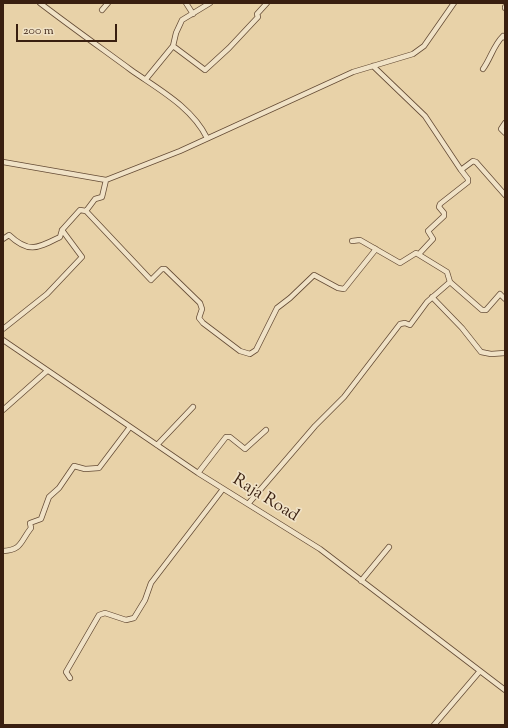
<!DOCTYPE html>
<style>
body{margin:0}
#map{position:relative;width:508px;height:728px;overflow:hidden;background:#e8d2a8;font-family:"Sorts Mill Goudy",serif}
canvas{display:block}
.frame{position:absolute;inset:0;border:4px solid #391f10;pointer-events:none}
.scale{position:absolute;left:16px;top:24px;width:101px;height:18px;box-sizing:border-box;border:2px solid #391f10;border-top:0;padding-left:5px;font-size:12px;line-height:14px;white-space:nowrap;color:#391f10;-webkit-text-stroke:3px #f0e2c6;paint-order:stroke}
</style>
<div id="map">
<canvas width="508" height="728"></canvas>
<div class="frame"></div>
<div class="scale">200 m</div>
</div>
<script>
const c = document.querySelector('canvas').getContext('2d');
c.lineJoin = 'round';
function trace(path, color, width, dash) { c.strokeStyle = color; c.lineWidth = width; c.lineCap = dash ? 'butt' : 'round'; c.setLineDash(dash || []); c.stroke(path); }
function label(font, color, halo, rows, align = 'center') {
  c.font = font + ' "Sorts Mill Goudy",serif'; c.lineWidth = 3.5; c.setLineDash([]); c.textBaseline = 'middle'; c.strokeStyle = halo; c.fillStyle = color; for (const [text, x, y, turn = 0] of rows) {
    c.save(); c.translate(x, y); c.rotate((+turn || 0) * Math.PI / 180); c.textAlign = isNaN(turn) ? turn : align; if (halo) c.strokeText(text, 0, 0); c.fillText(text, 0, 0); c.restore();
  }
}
const minor = new Path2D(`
 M 40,3 C 70,26 101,48 131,70 C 158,89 192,107 207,138
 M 186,3 L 193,14
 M 505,7 L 505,8
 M 102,10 L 108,3
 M 173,46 L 205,70 L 229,48 L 258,17 L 257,14 L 267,3
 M 373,66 L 425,116 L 461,170 L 473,161 L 476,162 L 505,195
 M 483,69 C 491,58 493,46 503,36 L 505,38
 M 146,79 L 173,46 L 176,33 L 182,20 L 210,3
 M 505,123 L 501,129 L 505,133
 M 3,162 L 106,180 L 180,151 L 353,72 L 413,54 L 424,46 L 454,3
 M 86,211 L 151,280 L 162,269 L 165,269 L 200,303 L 202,309 L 199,318 L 203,323 L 240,351 L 250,354 L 256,350 L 277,308 L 290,298 L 314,275 L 338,288 L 344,289 L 376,249
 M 3,239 L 9,235 C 29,254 38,248 60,237 L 62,230 L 80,210 L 86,211 L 95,199 L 102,197 L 106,180
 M 419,254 L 433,239 L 428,231 L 444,216 L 444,213 L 439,207 L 440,204 L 468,182 L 468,179 L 461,170
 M 450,282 L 482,310 L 486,310 L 500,294 L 505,299
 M 432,297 L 462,328 L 481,352 L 491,354 L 505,353
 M 3,329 L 47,294 L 82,257 L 62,230
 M 3,340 L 198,473 L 320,549 L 505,690
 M 3,410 L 47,371
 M 157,445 L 193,407
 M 198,473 L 226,437 L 230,437 L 245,449 L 266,430
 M 248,504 L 315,426 L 344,397 L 400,324 L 405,323 L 410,325 L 427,302 L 450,282 L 447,272 L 416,253 L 400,263 L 360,240 L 352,241
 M 3,551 C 22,550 20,542 31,528 L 30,523 L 41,519 L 49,497 L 59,488 L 74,466 L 85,469 L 99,468 L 130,427
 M 361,581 L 389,547
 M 70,678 L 66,672 L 99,615 L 105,613 L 126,620 L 134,618 L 145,600 L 151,583 L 223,489
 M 434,725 L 480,671`);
trace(minor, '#654c36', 6);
trace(minor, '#f0e2c6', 4.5);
label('17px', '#391f10', '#f0e2c6', [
 ["Raja Road",265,499,32]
]);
</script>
